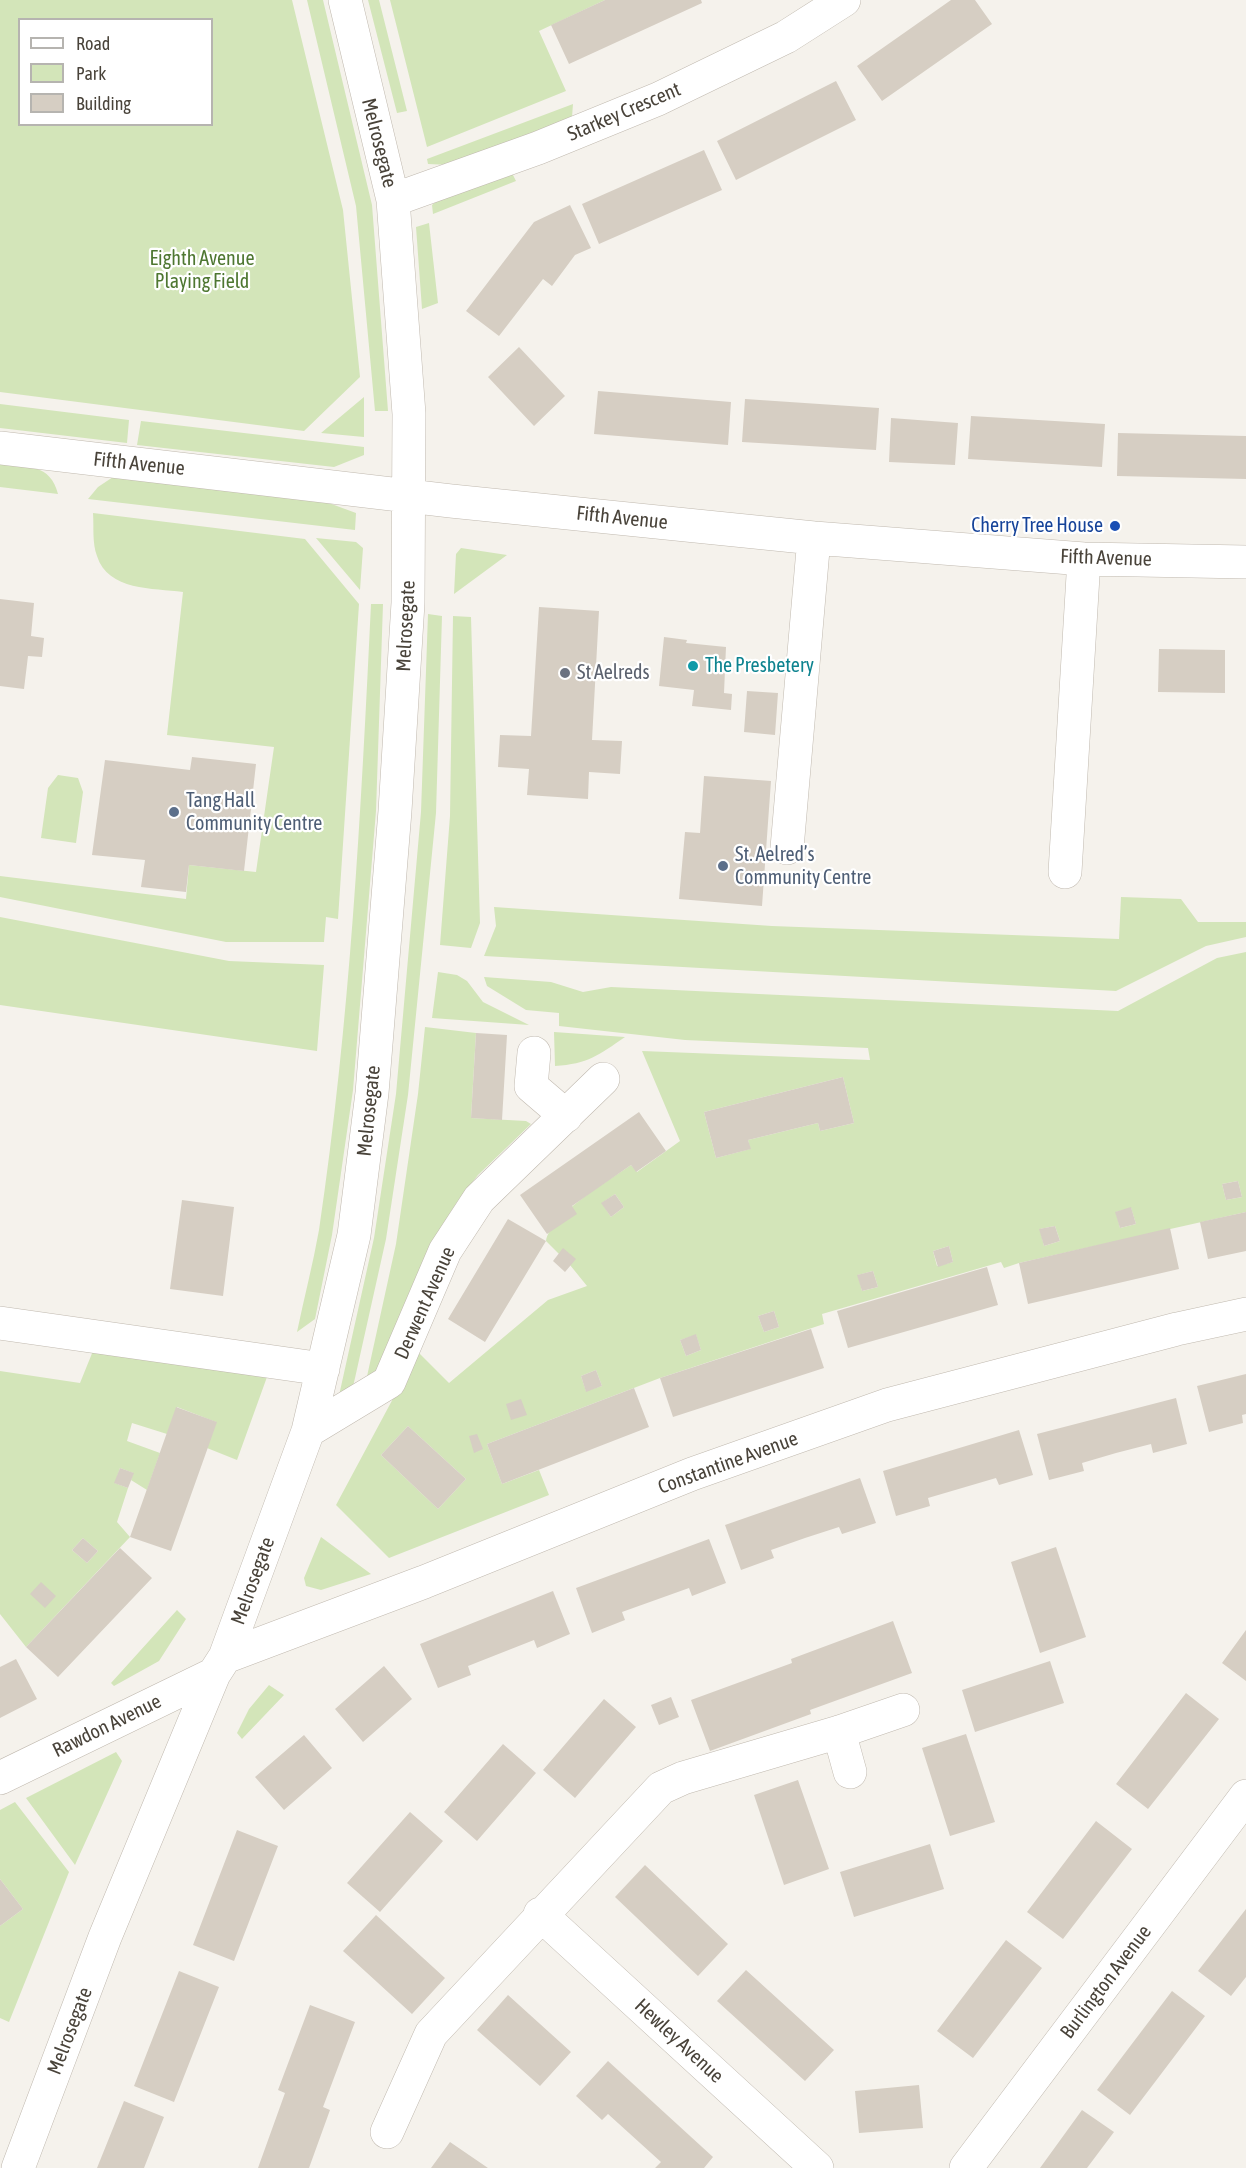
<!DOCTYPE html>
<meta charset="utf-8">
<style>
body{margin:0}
#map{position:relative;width:1246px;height:2168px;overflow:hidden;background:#f5f2ec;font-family:"Asap Condensed",sans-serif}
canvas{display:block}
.legend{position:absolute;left:18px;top:18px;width:195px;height:108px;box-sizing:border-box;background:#fff;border:2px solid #b6b4b0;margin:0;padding:8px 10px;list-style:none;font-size:18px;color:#49433a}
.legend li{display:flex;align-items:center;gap:12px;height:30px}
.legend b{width:30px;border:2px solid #b6b4b0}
</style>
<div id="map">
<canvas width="1246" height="2168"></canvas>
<ul class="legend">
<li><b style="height:8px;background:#fff"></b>Road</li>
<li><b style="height:16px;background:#d3e5b9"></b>Park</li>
<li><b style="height:16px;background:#d6cec3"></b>Building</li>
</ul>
</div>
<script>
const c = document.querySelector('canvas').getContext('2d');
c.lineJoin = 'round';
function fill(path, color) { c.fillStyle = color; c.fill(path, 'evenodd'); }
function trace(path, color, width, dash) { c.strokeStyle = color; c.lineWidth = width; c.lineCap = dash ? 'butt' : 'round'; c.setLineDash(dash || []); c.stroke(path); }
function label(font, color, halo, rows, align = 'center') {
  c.font = font + ' "Asap Condensed",sans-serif'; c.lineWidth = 4.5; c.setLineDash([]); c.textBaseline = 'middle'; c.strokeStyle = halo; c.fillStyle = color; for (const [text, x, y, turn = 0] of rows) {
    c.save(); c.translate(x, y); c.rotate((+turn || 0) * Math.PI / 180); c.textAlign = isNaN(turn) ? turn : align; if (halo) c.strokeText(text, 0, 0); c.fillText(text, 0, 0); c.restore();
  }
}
fill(new Path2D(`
 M 0,0 L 292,0 L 343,210 L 360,377 L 304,431 L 0,392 ZM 20,20 L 212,20 L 212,124 L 20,124 Z
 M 307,0 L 323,0 L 372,205 L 388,411 L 375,411 L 356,206 Z
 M 368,0 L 379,0 L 407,111 L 397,113 Z
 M 390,0 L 605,0 L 539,31 L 566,91 L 427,147 Z
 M 573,104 L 572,117 L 450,165 L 428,164 L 427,159 Z
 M 511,171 L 516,181 L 433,214 L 432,205 L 439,199 Z
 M 429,223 L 438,303 L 422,309 L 416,227 Z
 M 364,397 L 364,437 L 321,433 Z
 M 0,404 L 129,420 L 127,443 L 0,428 Z
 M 141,421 L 364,447 L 364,455 L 334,467 L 137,445 Z
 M 0,463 C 26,466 51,464 58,494 L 0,487 Z
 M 113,477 L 326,502 L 356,513 L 355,530 L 88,499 L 98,487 Z
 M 93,513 L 305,539 L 359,604 L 338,919 L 326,917 L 324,942 L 226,942 L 0,897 L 0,876 L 186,899 L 189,865 L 256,872 L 274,747 L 167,735 L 183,592 C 153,588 108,591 97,556 C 92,543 94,527 93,513 Z
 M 316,538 L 356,542 L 363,548 L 360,590 Z
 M 461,548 L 507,555 L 454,594 L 456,554 Z
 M 371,604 L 383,604 L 376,811 L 353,1090 L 332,1235 L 315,1319 L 297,1332 C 304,1298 313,1264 319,1230 C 350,1023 361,813 371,604 Z
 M 428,614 L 442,616 L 436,813 L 408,1095 L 386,1239 L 355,1378 L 350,1399 L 336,1409 L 374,1238 L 396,1094 L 421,812 Z
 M 453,616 L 471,617 L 480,923 L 471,948 L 440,945 L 450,816 Z
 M 58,775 L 78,778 L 83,792 L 76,843 L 41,838 L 48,788 Z
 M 1121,897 L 1181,899 L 1198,922 L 1246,922 L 1246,937 L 1206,946 L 1116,991 L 484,956 L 496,926 L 494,907 L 772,926 L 1119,939 Z
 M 0,917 L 229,961 L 324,965 L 317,1051 L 0,1005 Z
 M 1246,952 L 1246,1212 L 1019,1263 L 1004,1268 L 1001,1262 L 822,1314 L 824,1324 L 660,1378 L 487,1444 L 502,1484 L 539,1470 L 549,1495 L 389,1558 L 336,1505 L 418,1352 L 449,1383 L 548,1300 L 587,1286 L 570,1265 L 546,1241 C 551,1214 608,1181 631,1165 L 637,1172 L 680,1141 L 642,1051 L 870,1060 L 868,1048 L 685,1040 L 559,1026 L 559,1013 L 526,1010 L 487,986 L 484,977 L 551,982 L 583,992 L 611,987 L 1118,1011 L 1217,958 ZM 843,1077 L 854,1123 L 820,1131 L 818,1123 L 748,1140 L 750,1149 L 716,1158 L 704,1112 ZM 1238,1181 L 1242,1197 L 1226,1200 L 1222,1184 ZM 615,1194 L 624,1207 L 611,1217 L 602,1203 ZM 1131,1208 L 1136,1224 L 1120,1228 L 1116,1212 ZM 1055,1226 L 1060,1241 L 1044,1246 L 1040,1229 ZM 949,1246 L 953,1262 L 937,1266 L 933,1251 ZM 873,1271 L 878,1287 L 862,1291 L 858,1275 ZM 774,1311 L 779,1327 L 764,1332 L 758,1316 ZM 696,1335 L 701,1350 L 686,1356 L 680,1340 ZM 596,1370 L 602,1386 L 586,1391 L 581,1376 ZM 408,1426 L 466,1479 L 438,1509 L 381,1455 Z
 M 438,972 L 457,975 L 467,981 L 483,1002 L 529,1025 L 432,1018 Z
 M 425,1027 L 476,1033 L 471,1118 L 526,1121 L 531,1124 L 478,1175 L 457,1202 L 438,1232 L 383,1370 L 364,1390 L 396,1244 L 418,1094 Z
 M 554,1032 L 625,1037 C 599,1055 588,1064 555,1066 Z
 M 95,1346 L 267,1377 L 237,1460 L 207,1448 L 216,1422 L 177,1407 L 167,1434 L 132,1423 L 127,1441 L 160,1453 L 147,1490 L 131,1480 L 133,1473 L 120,1468 L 115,1483 L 128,1488 L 117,1522 L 130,1537 L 26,1647 L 0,1614 L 0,1371 L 80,1383 ZM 83,1538 L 98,1551 L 87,1563 L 72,1550 Z
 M 321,1537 L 371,1574 L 321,1590 L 306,1586 L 304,1578 Z
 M 177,1610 L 186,1619 L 159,1661 L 114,1686 L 111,1683 Z
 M 269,1685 L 284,1695 L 242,1739 L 237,1733 L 249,1709 Z
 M 116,1752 L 122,1761 L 75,1865 L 26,1798 Z
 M 15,1802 L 69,1872 L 9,2022 L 0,2018 L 0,1926 L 23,1909 L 0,1879 L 0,1810 Z`), '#d3e5b9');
fill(new Path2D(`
 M 605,0 L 701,0 L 702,3 L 569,64 L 551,25 Z
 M 951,0 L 975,0 L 992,24 L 882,101 L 857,66 Z
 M 836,81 L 856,120 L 736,180 L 717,141 Z
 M 704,150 L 722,190 L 599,244 L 582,204 Z
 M 570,205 L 591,248 L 575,255 L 552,286 L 543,279 L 499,336 L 466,311 L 534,222 Z
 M 519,347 L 565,396 L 534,426 L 488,377 Z
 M 598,391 L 731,402 L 728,445 L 594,434 Z
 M 745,399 L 879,408 L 876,450 L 742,442 Z
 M 971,416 L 1105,424 L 1102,467 L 968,459 Z
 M 891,418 L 958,423 L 955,465 L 889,462 Z
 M 1118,433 L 1246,436 L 1246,479 L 1117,476 Z
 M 0,599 L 34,603 L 31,636 L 44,638 L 42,657 L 28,656 L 24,689 L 0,686 Z
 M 539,607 L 599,611 L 592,740 L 622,741 L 620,774 L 589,772 L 588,799 L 527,795 L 529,769 L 498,767 L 500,735 L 531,736 Z
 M 664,637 L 687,640 L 686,643 L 726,647 L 724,693 L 732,694 L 731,710 L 692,706 L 694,690 L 659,686 Z
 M 1159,649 L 1225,650 L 1225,693 L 1158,692 Z
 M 747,691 L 778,693 L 775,735 L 744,732 Z
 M 192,757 L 256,764 L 244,871 L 189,865 L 186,892 L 141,887 L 145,860 L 92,855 L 105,760 L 190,770 Z
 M 704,776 L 771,781 L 762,906 L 679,899 L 685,832 L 700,833 Z
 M 476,1033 L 507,1035 L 502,1120 L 471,1118 Z
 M 843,1077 L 854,1123 L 820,1131 L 818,1123 L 748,1140 L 751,1149 L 716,1158 L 704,1112 Z
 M 639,1112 L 666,1151 L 636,1172 L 631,1165 L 572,1206 L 577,1214 L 547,1234 L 520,1195 Z
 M 1238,1181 L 1242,1197 L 1226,1200 L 1222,1184 Z
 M 615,1194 L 624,1207 L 611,1217 L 601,1203 Z
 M 182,1200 L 234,1207 L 223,1296 L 170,1289 Z
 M 1131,1207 L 1136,1224 L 1120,1228 L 1115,1212 Z
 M 1246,1212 L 1246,1251 L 1208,1259 L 1200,1222 Z
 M 508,1219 L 546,1241 L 485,1342 L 448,1319 Z
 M 1055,1226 L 1060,1241 L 1044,1246 L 1039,1229 Z
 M 1170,1228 L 1179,1269 L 1028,1304 L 1019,1263 Z
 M 949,1246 L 953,1262 L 938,1267 L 933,1251 Z
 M 563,1248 L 576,1259 L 565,1272 L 553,1261 Z
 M 987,1267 L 998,1305 L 848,1348 L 837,1311 Z
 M 873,1271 L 878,1287 L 862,1291 L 857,1275 Z
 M 774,1311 L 779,1327 L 764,1332 L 758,1316 Z
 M 811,1329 L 824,1368 L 673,1417 L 660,1378 Z
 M 696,1334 L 701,1350 L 686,1356 L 680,1340 Z
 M 596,1370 L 602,1386 L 586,1392 L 581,1376 Z
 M 1246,1374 L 1246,1414 L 1242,1415 L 1243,1423 L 1209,1432 L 1197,1386 Z
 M 634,1388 L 649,1427 L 502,1484 L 487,1444 Z
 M 1176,1398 L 1187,1444 L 1153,1453 L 1151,1444 L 1116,1453 L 1082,1463 L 1084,1471 L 1049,1480 L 1037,1434 Z
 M 521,1399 L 527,1415 L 511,1420 L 506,1404 Z
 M 176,1407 L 217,1422 L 171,1551 L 130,1537 Z
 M 408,1426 L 466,1479 L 438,1509 L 381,1455 Z
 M 1019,1430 L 1033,1475 L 999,1485 L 996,1478 L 928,1498 L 930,1506 L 896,1516 L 883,1471 Z
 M 477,1434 L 483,1449 L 474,1453 L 469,1436 Z
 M 120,1468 L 134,1473 L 128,1488 L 114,1483 Z
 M 860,1478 L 876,1523 L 842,1534 L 839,1527 L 805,1538 L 771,1550 L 774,1558 L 741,1570 L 725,1525 Z
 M 83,1538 L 98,1551 L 87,1563 L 72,1550 Z
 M 709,1539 L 726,1583 L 692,1596 L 689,1588 L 622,1612 L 625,1620 L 592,1633 L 576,1588 Z
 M 1056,1547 L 1086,1637 L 1040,1653 L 1011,1562 Z
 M 120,1548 L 152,1578 L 58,1677 L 26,1647 Z
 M 41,1582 L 56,1596 L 45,1608 L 30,1594 Z
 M 553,1591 L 570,1634 L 537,1648 L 534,1640 L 468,1666 L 471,1675 L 438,1688 L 420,1644 Z
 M 893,1621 L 912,1673 L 810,1710 L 811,1714 L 710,1751 L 691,1700 L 792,1663 L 791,1659 Z
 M 1246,1630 L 1246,1681 L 1222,1663 Z
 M 16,1659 L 37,1699 L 0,1718 L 0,1667 Z
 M 1050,1661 L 1064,1703 L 975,1732 L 962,1690 Z
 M 384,1666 L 412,1699 L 363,1742 L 335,1709 Z
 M 1186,1693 L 1219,1719 L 1148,1809 L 1116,1784 Z
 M 671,1697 L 679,1717 L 659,1725 L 651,1705 Z
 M 604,1699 L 636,1727 L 575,1798 L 543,1770 Z
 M 966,1734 L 995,1822 L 950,1836 L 922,1748 Z
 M 304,1735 L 332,1768 L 284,1810 L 255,1777 Z
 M 503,1744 L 536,1773 L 477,1841 L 444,1812 Z
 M 798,1780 L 829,1869 L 784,1885 L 754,1795 Z
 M 410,1812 L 443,1841 L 380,1912 L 347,1883 Z
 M 1096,1821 L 1132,1849 L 1063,1939 L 1027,1912 Z
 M 237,1830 L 278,1846 L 234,1961 L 193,1945 Z
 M 930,1844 L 944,1889 L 854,1917 L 840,1872 Z
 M 645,1865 L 728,1944 L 698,1976 L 615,1897 Z
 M 0,1879 L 23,1909 L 0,1926 Z
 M 1246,1909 L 1246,1977 L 1231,1996 L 1198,1971 Z
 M 376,1915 L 445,1978 L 412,2014 L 343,1951 Z
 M 1006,1940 L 1042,1968 L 973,2058 L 937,2031 Z
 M 746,1970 L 834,2050 L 805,2081 L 717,2001 Z
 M 179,1971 L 219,1987 L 174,2102 L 134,2086 Z
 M 1172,1991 L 1205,2016 L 1130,2115 L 1097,2090 Z
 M 508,1995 L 571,2052 L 540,2086 L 477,2030 Z
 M 310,2005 L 355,2022 L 323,2107 L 330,2110 L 309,2168 L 258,2168 L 285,2093 L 278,2090 Z
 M 608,2061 L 713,2157 L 704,2168 L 655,2168 L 661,2162 L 608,2114 L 602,2120 L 576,2096 Z
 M 919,2085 L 923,2128 L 859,2133 L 855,2091 Z
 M 124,2101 L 164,2117 L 144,2168 L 97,2168 Z
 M 1082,2110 L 1114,2132 L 1087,2168 L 1040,2168 Z
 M 450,2142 L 488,2168 L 431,2168 Z`), '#d6cec3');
const minor = new Path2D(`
 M 393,200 L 538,148 L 658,99 L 786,37 L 844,0
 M 0,448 L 451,501 L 814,538 L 1084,559 L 1246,562
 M 787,848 L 814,538
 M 1065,872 L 1084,559
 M 534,1053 L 531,1086 L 566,1116
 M 0,1323 L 323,1369
 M 308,1431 L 389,1382 L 445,1251 L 479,1199 L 603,1079
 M 225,1657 L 424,1582 L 692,1474 L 887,1405 L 1177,1329 L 1246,1314
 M 839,1732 L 850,1772
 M 0,1778 L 214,1674
 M 540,1914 L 817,2168
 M 387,2132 L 431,2034 L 661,1788 L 683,1778 L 839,1732 L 903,1710
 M 18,2168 L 105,1937 L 214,1674 L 225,1657 L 308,1431 L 354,1235 L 372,1093 L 395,811 L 408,603 L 409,414 L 393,200 L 345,0
 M 966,2168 L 1246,1796`);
trace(minor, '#c0b9af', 34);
trace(minor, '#fff', 33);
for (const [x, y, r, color] of [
 [1115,526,6,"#1a4fb4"],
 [693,666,6,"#0f9aa8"],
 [565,673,6,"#6b7280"],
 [174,812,6,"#5c6f8a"],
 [723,866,6,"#5c6f8a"]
]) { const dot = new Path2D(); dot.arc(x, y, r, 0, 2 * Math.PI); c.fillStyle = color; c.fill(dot); trace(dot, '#fff', 2); }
label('20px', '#49433a', '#fff', [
 ["Starkey Crescent",624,112,-23],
 ["Melrosegate",379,143,76],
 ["Fifth Avenue",139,464,6],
 ["Fifth Avenue",622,518,6],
 ["Fifth Avenue",1106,558,2],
 ["Melrosegate",406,626,-87],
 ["Melrosegate",369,1111,-84],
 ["Derwent Avenue",425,1303,-66],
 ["Constantine Avenue",728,1463,-20],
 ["Melrosegate",253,1581,-70],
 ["Rawdon Avenue",107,1726,-26],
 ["Burlington Avenue",1106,1982,-53],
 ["Melrosegate",70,2031,-69],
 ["Hewley Avenue",679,2041,43]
]);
label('20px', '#4e7731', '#fff', [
 ["Eighth Avenue",202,259],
 ["Playing Field",202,282]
]);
label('20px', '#164399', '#fff', [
 ["Cherry Tree House",1103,526]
], 'right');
label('20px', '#0d838f', '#fff', [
 ["The Presbetery",705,666]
], 'left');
label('20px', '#5b616d', '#fff', [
 ["St Aelreds",577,673]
], 'left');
label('20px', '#4e5e75', '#fff', [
 ["Tang Hall",186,801],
 ["Community Centre",186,824],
 ["St. Aelred’s",735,855],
 ["Community Centre",735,878]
], 'left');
</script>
